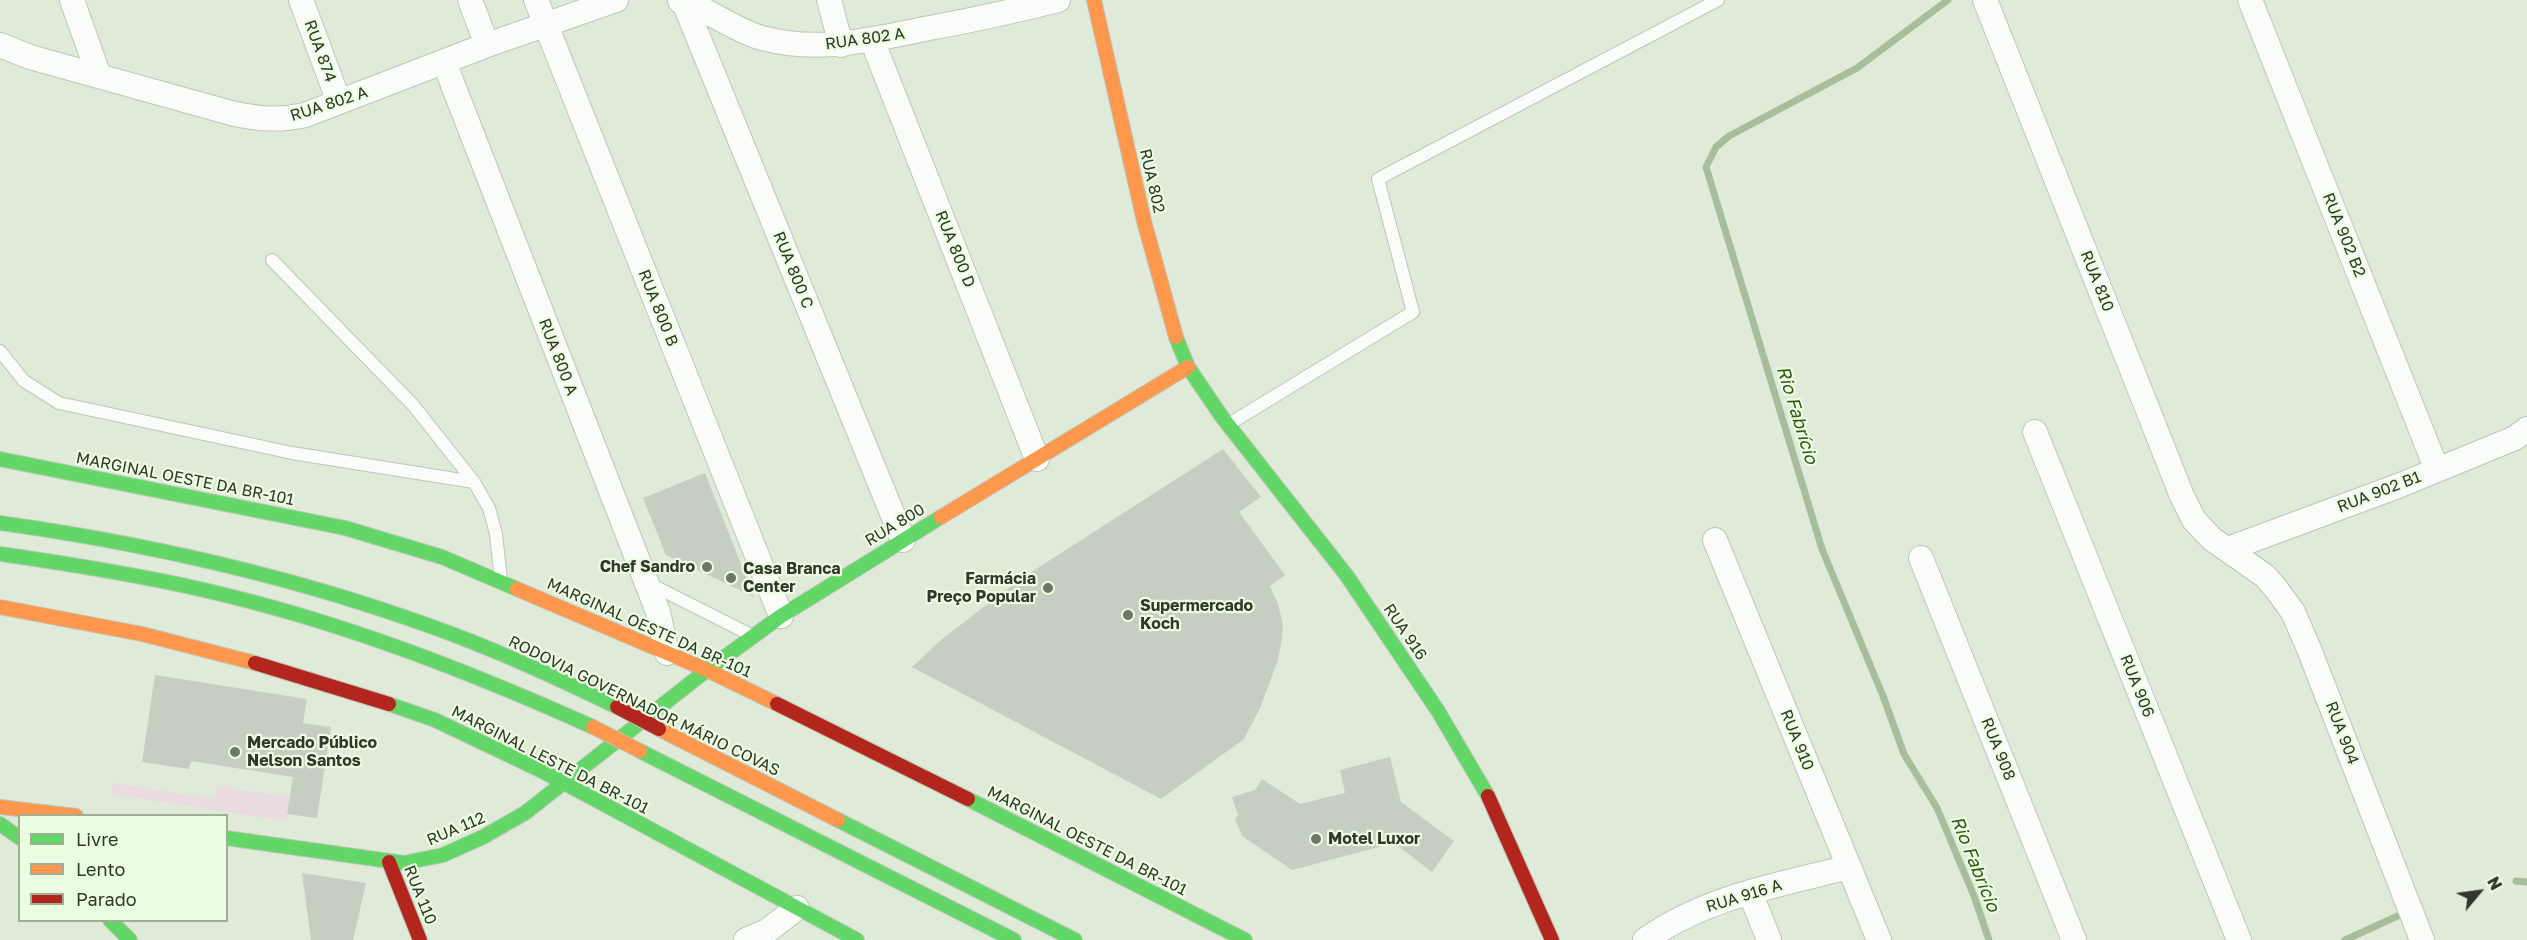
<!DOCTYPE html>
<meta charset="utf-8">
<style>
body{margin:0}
#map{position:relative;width:2527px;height:940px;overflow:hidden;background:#dfead9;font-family:"Golos Text",sans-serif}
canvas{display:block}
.legend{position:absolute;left:18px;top:814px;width:210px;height:108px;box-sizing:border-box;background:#ebfde0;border:2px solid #a0ae98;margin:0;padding:8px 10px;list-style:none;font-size:18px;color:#30372c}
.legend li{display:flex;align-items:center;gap:12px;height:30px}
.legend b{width:30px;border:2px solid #a0ae98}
.north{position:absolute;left:2449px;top:862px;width:60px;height:60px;-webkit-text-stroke:4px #ebfde0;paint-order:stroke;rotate:61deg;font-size:16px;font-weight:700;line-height:24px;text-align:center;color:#30372c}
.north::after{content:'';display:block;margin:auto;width:21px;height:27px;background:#30372c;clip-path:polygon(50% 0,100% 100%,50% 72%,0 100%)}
</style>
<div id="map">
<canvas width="2527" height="940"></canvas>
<ul class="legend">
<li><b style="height:8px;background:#63d668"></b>Livre</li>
<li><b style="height:8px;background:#ff974d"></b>Lento</li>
<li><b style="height:8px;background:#b3261e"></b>Parado</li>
</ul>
<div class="north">N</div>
</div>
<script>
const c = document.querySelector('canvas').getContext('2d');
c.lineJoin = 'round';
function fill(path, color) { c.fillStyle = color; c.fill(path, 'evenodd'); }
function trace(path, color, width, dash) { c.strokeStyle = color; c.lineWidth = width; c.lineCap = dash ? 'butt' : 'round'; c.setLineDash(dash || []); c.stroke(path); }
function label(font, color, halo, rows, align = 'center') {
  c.font = font + ' "Golos Text",sans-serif'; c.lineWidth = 4.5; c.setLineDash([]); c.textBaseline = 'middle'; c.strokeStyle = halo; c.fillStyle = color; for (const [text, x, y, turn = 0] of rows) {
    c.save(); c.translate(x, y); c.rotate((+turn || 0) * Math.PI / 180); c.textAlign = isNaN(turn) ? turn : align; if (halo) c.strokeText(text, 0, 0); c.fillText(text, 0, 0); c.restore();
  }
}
fill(new Path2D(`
 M 113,783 L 215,799 L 217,786 L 290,797 L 286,821 L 111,794 Z`), '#e9dbdf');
trace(new Path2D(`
 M 1948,0 L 1857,68 L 1729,136 L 1716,147 L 1706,167 L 1822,549 L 1883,696 L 1904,754 L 1937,808 L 1974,896 L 1989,940
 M 2516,881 L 2527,882
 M 2345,940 L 2400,915`), '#a8bd9b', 7);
fill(new Path2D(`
 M 1223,449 L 1261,497 L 1239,512 L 1285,575 L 1270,586 L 1278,604 L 1283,625 L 1282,640 L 1277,663 L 1260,708 L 1244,739 L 1161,799 L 912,667 L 942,639 L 1019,580 Z
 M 705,473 L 735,549 L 754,597 L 666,555 L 643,498 Z
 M 155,675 L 307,699 L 303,723 L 331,727 L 317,818 L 287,814 L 293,777 L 191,761 L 189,769 L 142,762 Z
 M 1390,757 L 1401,802 L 1454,841 L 1432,872 L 1394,843 L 1292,870 L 1242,836 L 1235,819 L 1238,815 L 1232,797 L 1255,790 L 1262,779 L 1300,804 L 1345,793 L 1340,770 Z
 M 302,873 L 366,883 L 353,940 L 311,940 Z`), '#c6cec1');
const lane = new Path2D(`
 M 272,260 L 413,405 L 474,482 L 489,508 L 496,534 L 501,580
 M 0,351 L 24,381 L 59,403 L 292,453 L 474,482
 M 1229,424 L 1413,312 L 1378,179 L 1718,0
 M 648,583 L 751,635`);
const street = new Path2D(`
 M 72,0 L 99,76
 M 301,0 L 339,102
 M 470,0 L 487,45
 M 536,0 L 781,616
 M 683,0 L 903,540
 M 829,0 L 841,45
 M 1985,0 L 2182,496 L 2194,520 L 2212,539 L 2265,576 L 2277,590 L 2293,612 L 2309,649 L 2422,940
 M 2250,0 L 2437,470
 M 680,1 C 706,7 733,30 762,38 C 817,53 870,40 924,29 C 969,21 1014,11 1058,0
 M 872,40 L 1037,459
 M 0,45 L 30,57 L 231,113 C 257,119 279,121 305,115 L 487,45 L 616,0
 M 444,62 L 658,612 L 667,653
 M 2035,432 L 2239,940
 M 1715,540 L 1879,940
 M 2228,549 L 2398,486 L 2515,438 L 2527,429
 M 1921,558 L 2074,940
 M 1750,892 L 1769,940
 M 746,940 L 767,931 L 797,908
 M 1645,940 C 1705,897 1779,885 1849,867`);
const fast = new Path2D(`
 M 1176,337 L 1188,367 L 1222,417 L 1347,576 L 1438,711 L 1488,796
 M 0,459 L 345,528 L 442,557 L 517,589
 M 0,523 C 164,546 326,584 480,645 C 527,664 572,685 617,707
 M 0,554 C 77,565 153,577 229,596 C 355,627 475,674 593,727
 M 389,704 L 435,720 L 542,771 L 857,940
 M 640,751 L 1014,940
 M 968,799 L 1245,940
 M 838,820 L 1075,940
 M 0,824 L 20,838
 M 226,838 L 404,863 L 443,855 L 483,837 L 525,813 L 707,670 L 781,616 L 941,517
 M 110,920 L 130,940`);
const slow = new Path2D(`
 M 1094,0 L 1144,221 L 1176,337
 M 941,517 L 1188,367
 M 517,589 L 707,670 L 777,704
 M 0,607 L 142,634 L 255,663
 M 659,729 L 838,820
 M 0,807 L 76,816`);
const jam = new Path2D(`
 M 255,663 L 389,704
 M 777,704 L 968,799
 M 1488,796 L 1552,940
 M 389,862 L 420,940`);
trace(lane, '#bec6b9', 14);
trace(street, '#bec6b9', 26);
trace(fast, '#bec6b9', 16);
trace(slow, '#bec6b9', 16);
trace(jam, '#bec6b9', 16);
trace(lane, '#fafcf9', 12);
trace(street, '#fafcf9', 24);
trace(fast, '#63d668', 14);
trace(slow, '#ff974d', 14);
trace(jam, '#b3261e', 14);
const slowBridge = new Path2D(`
 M 593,727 L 640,751`);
const jamBridge = new Path2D(`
 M 617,707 L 659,729`);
trace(slowBridge, '#c3c8bf', 16, []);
trace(jamBridge, '#c3c8bf', 16, []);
trace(slowBridge, '#ff974d', 14);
trace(jamBridge, '#b3261e', 14);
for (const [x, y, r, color] of [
 [707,567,6,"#6d7669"],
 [731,578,6,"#6d7669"],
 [1048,588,6,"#6d7669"],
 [1128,615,6,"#6d7669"],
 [235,752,6,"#6d7669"],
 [1316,839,6,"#6d7669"]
]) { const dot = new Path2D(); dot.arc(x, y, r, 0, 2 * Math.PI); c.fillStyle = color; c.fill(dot); trace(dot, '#ebfde0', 2); }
label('16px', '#30372c', '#ebfde0', [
 ["RUA 802 A",865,39,-8],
 ["RUA 874",320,51,70],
 ["RUA 802 A",329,104,-18],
 ["RUA 802",1152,181,77],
 ["RUA 902 B2",2344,235,68],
 ["RUA 800 D",955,249,68],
 ["RUA 800 C",793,270,68],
 ["RUA 810",2097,281,68],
 ["RUA 800 B",658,308,68],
 ["RUA 800 A",558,357,69],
 ["MARGINAL OESTE DA BR-101",185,479,11],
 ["RUA 902 B1",2379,492,-21],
 ["RUA 800",895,525,-31],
 ["MARGINAL OESTE DA BR-101",649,628,24],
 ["RUA 916",1405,632,56],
 ["RUA 906",2137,686,68],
 ["RODOVIA GOVERNADOR MÁRIO COVAS",644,706,26],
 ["RUA 904",2342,733,69],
 ["RUA 910",1797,740,68],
 ["RUA 908",1998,749,68],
 ["MARGINAL LESTE DA BR-101",550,760,27],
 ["RUA 112",456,829,-23],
 ["MARGINAL OESTE DA BR-101",1087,841,27],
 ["RUA 110",420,895,68],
 ["RUA 916 A",1744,896,-17]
]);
label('bold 16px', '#30372c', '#ebfde0', [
 ["Chef Sandro",695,567,"right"],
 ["Casa Branca",743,569],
 ["Center",743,587],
 ["Farmácia",1036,579,"right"],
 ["Preço Popular",1036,597,"right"],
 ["Supermercado",1140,606],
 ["Koch",1140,624],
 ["Mercado Público",247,743],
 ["Nelson Santos",247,761],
 ["Motel Luxor",1328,839]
], 'left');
label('italic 18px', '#335518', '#ebfde0', [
 ["Rio Fabrício",1797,415,73],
 ["Rio Fabrício",1975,864,68]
]);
</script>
